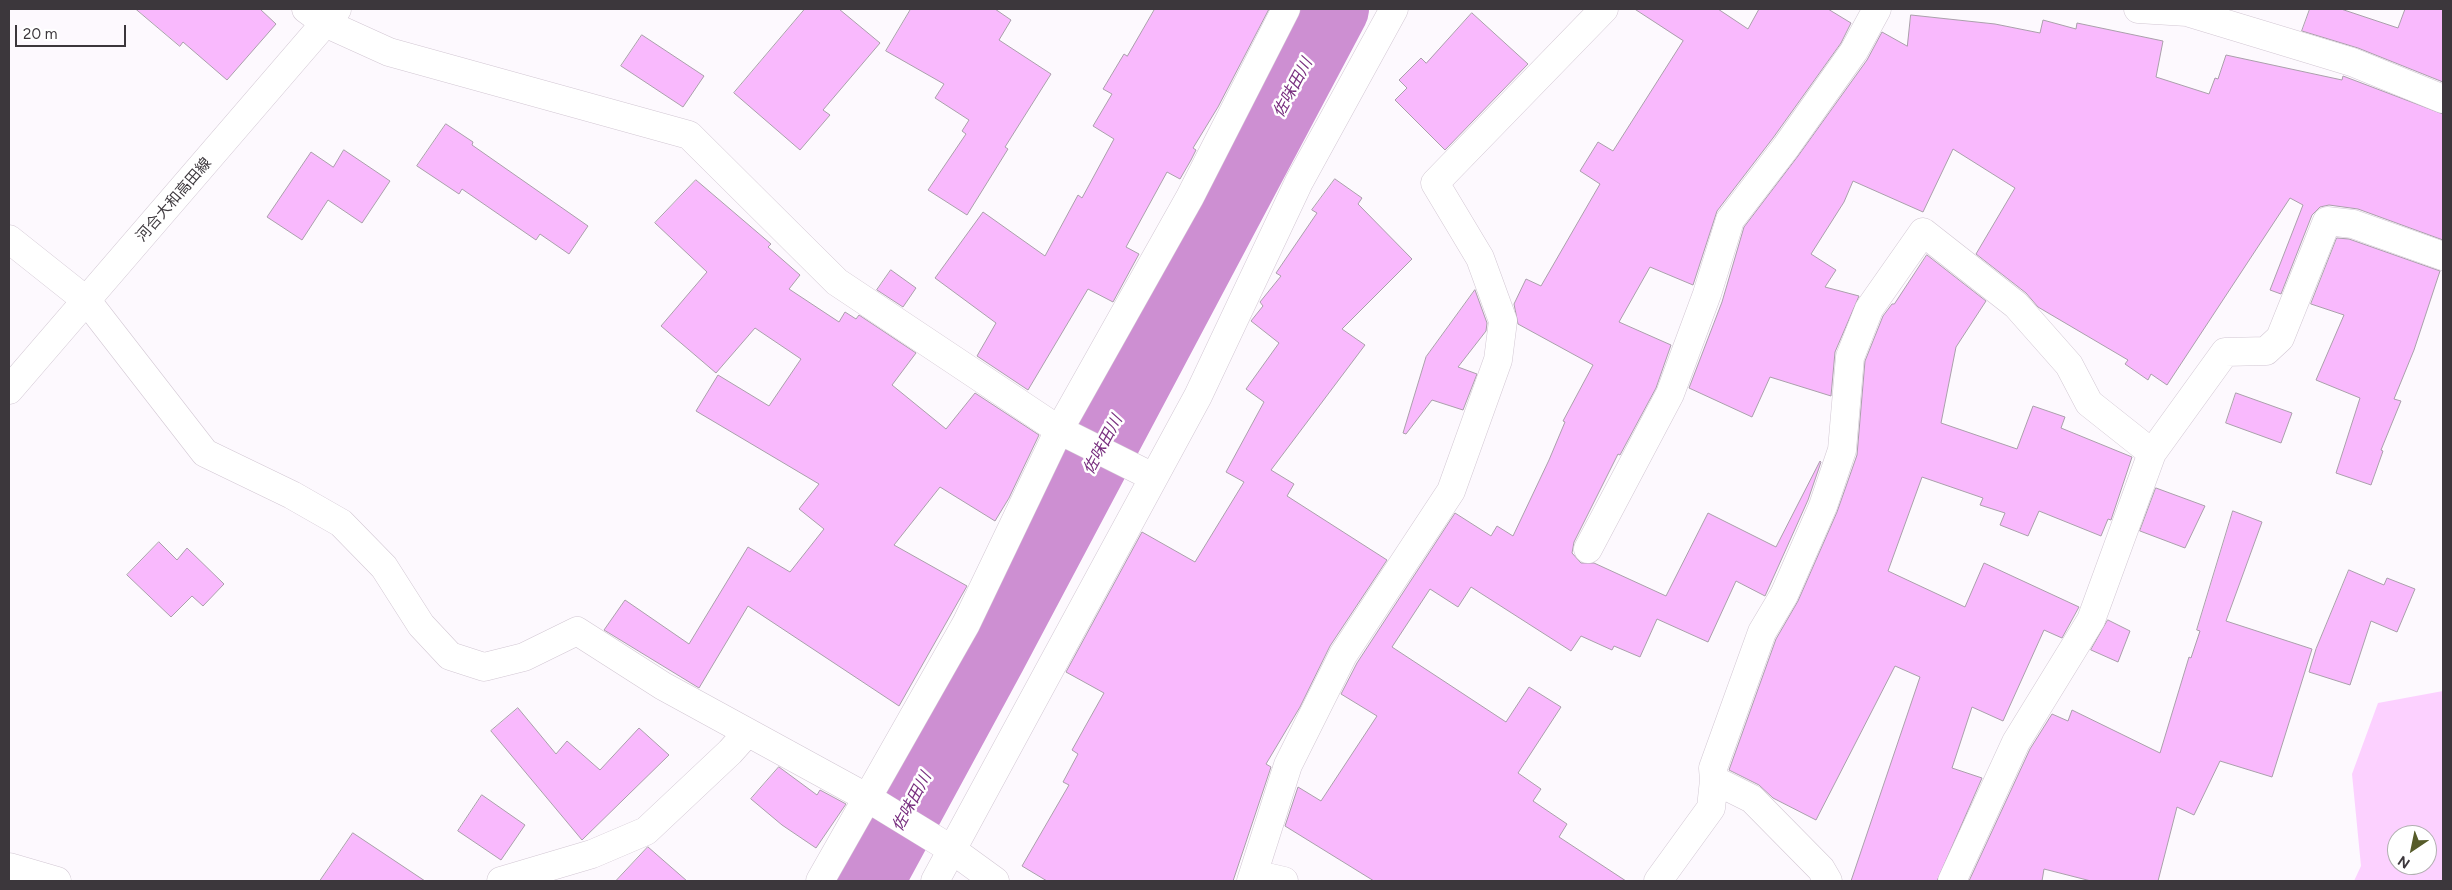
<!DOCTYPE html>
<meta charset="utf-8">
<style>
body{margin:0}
#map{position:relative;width:2452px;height:890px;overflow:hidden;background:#fdf9fe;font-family:Figtree,sans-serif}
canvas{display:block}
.frame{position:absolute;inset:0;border:10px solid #3c373c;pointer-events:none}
.north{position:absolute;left:2387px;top:825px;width:50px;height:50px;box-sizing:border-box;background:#fff;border:1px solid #b1afb1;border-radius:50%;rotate:214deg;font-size:14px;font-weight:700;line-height:20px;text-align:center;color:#3c373c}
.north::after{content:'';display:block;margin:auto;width:18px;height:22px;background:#565b29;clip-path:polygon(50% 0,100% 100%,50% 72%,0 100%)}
.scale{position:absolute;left:15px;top:25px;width:111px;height:22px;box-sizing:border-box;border:2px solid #3c373c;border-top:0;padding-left:6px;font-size:15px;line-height:18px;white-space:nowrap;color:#3c373c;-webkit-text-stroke:4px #fff;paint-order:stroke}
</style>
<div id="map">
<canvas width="2452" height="890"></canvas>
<div class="frame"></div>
<div class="north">N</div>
<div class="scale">20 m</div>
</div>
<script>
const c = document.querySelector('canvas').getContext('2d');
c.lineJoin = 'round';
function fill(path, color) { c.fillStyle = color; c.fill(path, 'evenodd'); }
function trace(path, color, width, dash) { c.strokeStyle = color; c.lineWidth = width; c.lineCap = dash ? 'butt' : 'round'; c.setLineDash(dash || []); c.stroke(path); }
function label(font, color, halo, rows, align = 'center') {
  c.font = font + ' Figtree,"Noto Sans JP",sans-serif'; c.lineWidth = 5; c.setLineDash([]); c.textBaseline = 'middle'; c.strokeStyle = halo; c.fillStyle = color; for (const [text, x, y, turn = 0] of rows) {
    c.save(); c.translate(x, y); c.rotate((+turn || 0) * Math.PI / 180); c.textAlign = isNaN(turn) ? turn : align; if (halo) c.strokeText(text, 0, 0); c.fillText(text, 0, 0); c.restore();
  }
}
fill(new Path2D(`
 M 2443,691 L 2443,881 L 2354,881 L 2361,866 L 2352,774 L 2378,703 ZM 2397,835 L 2427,835 L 2427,865 L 2397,865 Z`), '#fcd1ff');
trace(new Path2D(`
 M 870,881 L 992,656 L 1335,9`), '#cd8fd2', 68);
const building = new Path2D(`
 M 136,9 L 260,9 L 276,24 L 227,80 L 183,42 L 180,46 Z
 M 805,9 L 839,9 L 880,43 L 823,110 L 830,115 L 800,150 L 734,93 Z
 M 911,9 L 995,9 L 1011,20 L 999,40 L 1051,74 L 1005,147 L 1008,149 L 967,215 L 928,190 L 966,134 L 962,131 L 969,120 L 935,98 L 944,84 L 886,51 Z
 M 1155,9 L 1269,9 L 1218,107 L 1193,148 L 1196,150 L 1191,160 L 1180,179 L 1167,172 L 1126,247 L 1139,254 L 1113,302 L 1088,289 L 1028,390 L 977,356 L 996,323 L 935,278 L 983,212 L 1045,256 L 1078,195 L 1082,198 L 1114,139 L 1093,126 L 1112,94 L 1103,89 L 1124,54 L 1127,56 Z
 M 1635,9 L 1718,9 L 1748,29 L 1759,9 L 1828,9 L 1851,23 L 1841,43 L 1773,138 L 1717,211 L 1693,285 L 1650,267 L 1619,322 L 1671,345 L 1656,388 L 1620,455 L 1618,454 L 1574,542 L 1572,553 L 1581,563 L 1594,563 L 1666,596 L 1708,513 L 1776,547 L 1820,461 L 1821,462 L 1808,500 L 1765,596 L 1736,581 L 1708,642 L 1657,619 L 1640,657 L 1614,646 L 1612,650 L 1581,636 L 1571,651 L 1471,587 L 1458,607 L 1430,589 L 1392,647 L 1506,722 L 1529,687 L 1561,707 L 1518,773 L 1541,789 L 1533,801 L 1567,824 L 1559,837 L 1626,881 L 1374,881 L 1285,826 L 1298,787 L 1321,801 L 1377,716 L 1341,694 L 1357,663 L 1455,513 L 1491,536 L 1497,526 L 1513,536 L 1549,460 L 1565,422 L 1563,421 L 1593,365 L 1518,324 L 1514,304 L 1526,279 L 1541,286 L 1600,184 L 1580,171 L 1598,142 L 1613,151 L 1683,41 Z
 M 2310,9 L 2341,9 L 2398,28 L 2405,9 L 2443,9 L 2443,82 L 2358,48 L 2302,31 Z
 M 1472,13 L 1528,64 L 1445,150 L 1395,100 L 1407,88 L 1399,80 L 1421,58 L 1426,63 Z
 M 1911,15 L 1995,24 L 2040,33 L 2043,20 L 2076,29 L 2077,23 L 2163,41 L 2156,77 L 2209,94 L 2215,78 L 2218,79 L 2226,55 L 2342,80 L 2343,76 L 2443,114 L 2443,240 L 2358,209 L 2329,205 L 2320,207 L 2312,215 L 2281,294 L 2270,290 L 2303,205 L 2290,198 L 2167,385 L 2151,374 L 2148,380 L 2125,364 L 2128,360 L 2038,307 L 2026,293 L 1976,254 L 2015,188 L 1953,149 L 1923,212 L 1853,181 L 1844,202 L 1811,254 L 1836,270 L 1825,287 L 1859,296 L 1835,352 L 1831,396 L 1770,377 L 1752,417 L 1689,388 L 1722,302 L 1744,227 L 1798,156 L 1867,60 L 1882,32 L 1907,46 Z
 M 642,35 L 704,76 L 683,107 L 621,66 Z
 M 446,124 L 473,142 L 472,145 L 588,226 L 569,254 L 540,234 L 536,240 L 462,189 L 459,194 L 417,166 Z
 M 344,150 L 390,181 L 362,223 L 328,200 L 302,240 L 267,217 L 311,152 L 333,167 Z
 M 1335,179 L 1362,198 L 1358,204 L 1412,259 L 1342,329 L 1365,345 L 1271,470 L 1294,484 L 1287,496 L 1387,560 L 1330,646 L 1300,707 L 1266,764 L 1271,767 L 1233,881 L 1047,881 L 1022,866 L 1069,785 L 1063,782 L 1078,754 L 1072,750 L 1104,693 L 1066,672 L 1142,532 L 1195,562 L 1244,482 L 1226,472 L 1264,402 L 1246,389 L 1279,343 L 1251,321 L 1263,306 L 1260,302 L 1281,276 L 1276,273 L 1317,213 L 1312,210 Z
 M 696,180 L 771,244 L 768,247 L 800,275 L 789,289 L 839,322 L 845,312 L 856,319 L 859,315 L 916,353 L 892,385 L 946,429 L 975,393 L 1039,435 L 1009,498 L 995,521 L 940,487 L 894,545 L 967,586 L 899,706 L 748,606 L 699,688 L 604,630 L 625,600 L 689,644 L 748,547 L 790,572 L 824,529 L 799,509 L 819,484 L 696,411 L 718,375 L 769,406 L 801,359 L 755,328 L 716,373 L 661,326 L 707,272 L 655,223 Z
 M 2337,238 L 2349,239 L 2440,271 L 2414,350 L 2394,399 L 2401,401 L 2381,450 L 2383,451 L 2371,485 L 2336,473 L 2360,398 L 2316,380 L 2344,315 L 2311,304 Z
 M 1927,255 L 1986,301 L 1956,347 L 1941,423 L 2017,449 L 2033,406 L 2065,417 L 2061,428 L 2132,457 L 2111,520 L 2108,519 L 2101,536 L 2039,511 L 2028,536 L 2000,525 L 2005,513 L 1980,505 L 1983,498 L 1922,477 L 1888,571 L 1965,607 L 1984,563 L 2079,607 L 2062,638 L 2044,630 L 2003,721 L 1972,707 L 1952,768 L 1982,778 L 1937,881 L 1851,881 L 1920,677 L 1895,666 L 1816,820 L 1773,798 L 1759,785 L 1729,770 L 1776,639 L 1798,601 L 1837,512 L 1857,455 L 1865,361 L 1883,316 L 1892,304 L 1894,304 Z
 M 891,270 L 916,288 L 903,307 L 877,290 Z
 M 1475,290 L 1487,323 L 1486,331 L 1458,367 L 1477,374 L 1463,410 L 1432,400 L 1406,434 L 1403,433 L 1426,357 Z
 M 2236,393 L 2292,413 L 2281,443 L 2226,423 Z
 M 2156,488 L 2205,506 L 2185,548 L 2140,531 Z
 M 2233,511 L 2262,522 L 2226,621 L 2312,649 L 2272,777 L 2220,761 L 2194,815 L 2177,807 L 2158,881 L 2091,881 L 2044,869 L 2042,881 L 1969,881 L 2030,749 L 2052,714 L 2068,721 L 2072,710 L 2160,753 L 2189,657 L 2191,658 L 2200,631 L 2197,630 Z
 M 159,542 L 177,560 L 187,548 L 224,584 L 203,606 L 192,596 L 171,617 L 127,575 Z
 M 2349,570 L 2384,585 L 2387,578 L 2415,589 L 2397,632 L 2371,621 L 2350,685 L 2309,672 L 2316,649 Z
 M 2108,620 L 2130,631 L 2118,662 L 2091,650 Z
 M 518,708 L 556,754 L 567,741 L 600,770 L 639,728 L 669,755 L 582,840 L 491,731 Z
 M 779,767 L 817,795 L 820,790 L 846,804 L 816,848 L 782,825 L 751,799 Z
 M 482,795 L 525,825 L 501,860 L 458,831 Z
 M 353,833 L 425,881 L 320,881 Z
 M 648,847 L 687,881 L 616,881 Z`);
fill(building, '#f9b9fd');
trace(building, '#aa9fab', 1);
const minor = new Path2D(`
 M 306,9 L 325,23 L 389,52 L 689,135 L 837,282 L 1059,430 L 1153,477
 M 2138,9 L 2187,12 L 2352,62 L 2443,99
 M 9,239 L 87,301 L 205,453 L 292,495 L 341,523 L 384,567 L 421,625 L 450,656 L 484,667 L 524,657 L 577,631 L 663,686 L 866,797 L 951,849 L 995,881
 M 1588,549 L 1670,394 L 1707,294 L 1730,220 L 1786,147 L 1854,51 L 1877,9
 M 1714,780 L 1752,799 L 1821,869 L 1828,881
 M 9,867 L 57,881
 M 1254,874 L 1284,881
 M 501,881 L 592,854 L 646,831 L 730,752 L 747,733
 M 820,881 L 966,624 L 1059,430 L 1190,197 L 1286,9
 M 935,881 L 1198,396 L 1299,182 L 1394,9
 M 1251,881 L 1288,765 L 1343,655 L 1451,491 L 1498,360 L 1503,321 L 1480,258 L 1435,183 L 1604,9
 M 1658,881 L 1711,808 L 1714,780 L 1713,768 L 1762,632 L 1784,595 L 1823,506 L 1842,450 L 1850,357 L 1869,309 L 1923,232 L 2016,305 L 2069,365 L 2089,403 L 2152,453
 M 1952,881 L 2016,742 L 2091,620 L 2152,453 L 2225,352 L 2266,351 L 2280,338 L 2327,221 L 2353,224 L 2443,256`);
const secondary = new Path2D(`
 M 9,390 L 337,9`);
trace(minor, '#d2c7d3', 29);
trace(secondary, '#d2c7d3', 29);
trace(minor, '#fff', 28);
trace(secondary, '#fff', 28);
label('15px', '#3c373c', '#fff', [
 ["河合大和高田線",174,200,-49]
]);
label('italic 16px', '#782f7f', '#fff', [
 ["佐味田川",1293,88,-62],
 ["佐味田川",1103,445,-62],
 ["佐味田川",912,802,-62]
]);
</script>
